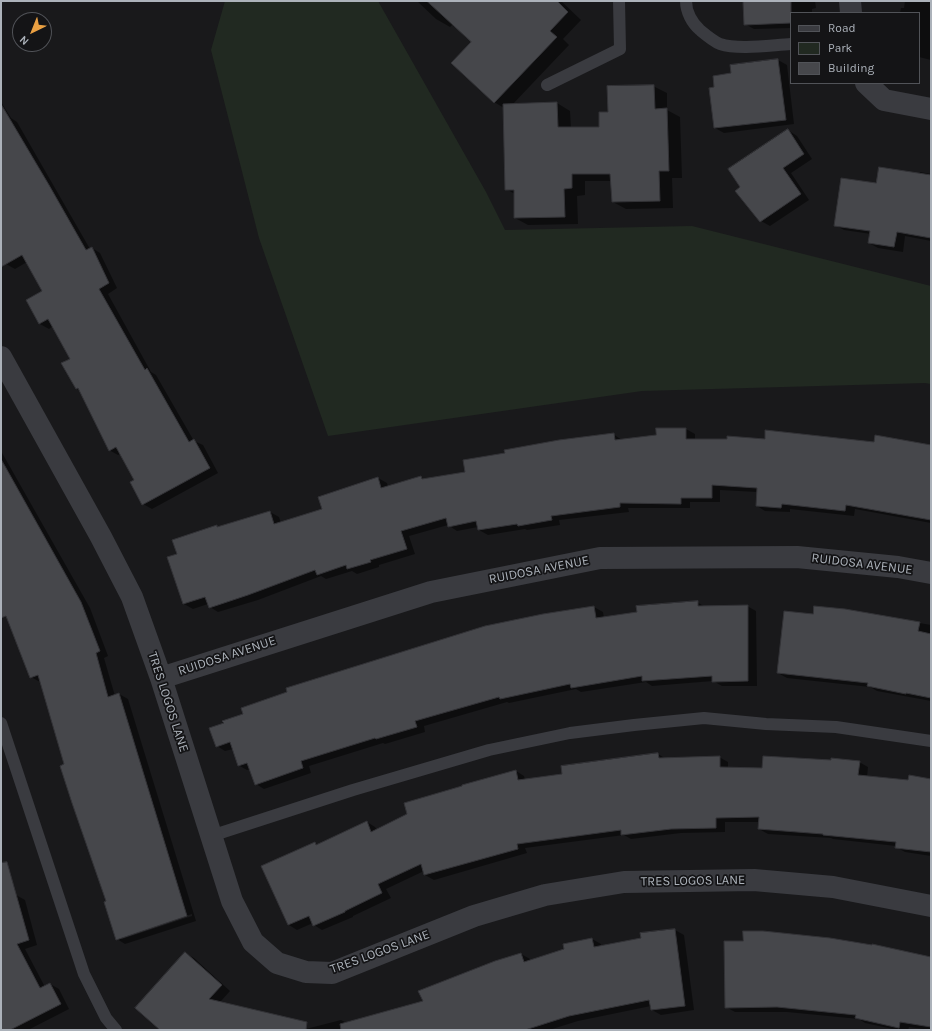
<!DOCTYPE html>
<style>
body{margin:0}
#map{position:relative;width:932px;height:1031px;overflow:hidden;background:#19191b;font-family:Karla,sans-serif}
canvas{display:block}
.frame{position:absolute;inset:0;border:2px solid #acb2ba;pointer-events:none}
.legend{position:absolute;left:790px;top:12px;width:130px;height:72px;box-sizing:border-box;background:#141416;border:1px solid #515358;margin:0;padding:5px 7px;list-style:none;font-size:12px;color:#acb2ba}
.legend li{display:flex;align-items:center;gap:8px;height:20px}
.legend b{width:20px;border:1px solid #515358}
.north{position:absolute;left:12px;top:12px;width:40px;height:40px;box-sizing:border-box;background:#141416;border:1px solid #515358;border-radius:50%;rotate:223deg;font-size:11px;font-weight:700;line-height:16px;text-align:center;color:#acb2ba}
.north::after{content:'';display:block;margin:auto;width:14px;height:18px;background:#eaa042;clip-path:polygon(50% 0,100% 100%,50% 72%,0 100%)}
</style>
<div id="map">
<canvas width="932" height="1031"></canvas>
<div class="frame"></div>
<ul class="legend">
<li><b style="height:5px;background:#3a3b40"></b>Road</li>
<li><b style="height:11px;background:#212921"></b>Park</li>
<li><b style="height:11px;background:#46474b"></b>Building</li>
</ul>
<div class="north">N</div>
</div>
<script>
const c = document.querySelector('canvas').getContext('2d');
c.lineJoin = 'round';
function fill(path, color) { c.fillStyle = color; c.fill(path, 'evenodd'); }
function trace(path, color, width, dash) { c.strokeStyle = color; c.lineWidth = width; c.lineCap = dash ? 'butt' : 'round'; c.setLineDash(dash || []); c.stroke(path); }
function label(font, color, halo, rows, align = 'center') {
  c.font = font + ' Karla,sans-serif'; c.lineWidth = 3.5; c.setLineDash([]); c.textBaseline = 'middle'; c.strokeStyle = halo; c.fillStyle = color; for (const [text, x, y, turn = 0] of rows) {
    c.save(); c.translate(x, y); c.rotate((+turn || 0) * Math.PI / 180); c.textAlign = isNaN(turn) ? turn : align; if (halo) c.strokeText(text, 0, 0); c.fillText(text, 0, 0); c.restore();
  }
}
fill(new Path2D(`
 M 225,1 L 378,1 L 486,192 L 505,230 L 692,226 L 931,286 L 931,384 L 925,383 L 642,391 L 328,436 L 259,238 L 211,50 Z`), '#212921');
fill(new Path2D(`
 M 417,1 L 561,1 L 581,20 L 563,39 L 569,45 L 512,105 L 557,103 L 570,111 L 571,128 L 600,128 L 609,113 L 653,86 L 667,93 L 667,110 L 680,117 L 682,178 L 672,178 L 673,208 L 626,209 L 613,202 L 612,181 L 585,181 L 585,195 L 577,196 L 578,224 L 528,225 L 515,218 L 515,194 L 506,189 L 504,108 L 494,102 L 472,42 L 453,24 L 450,27 L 436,19 Z
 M 744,1 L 815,1 L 816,8 L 812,9 L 812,13 L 791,13 L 791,28 L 754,29 L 745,24 Z
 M 905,1 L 931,1 L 931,60 L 919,57 L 919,13 L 900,13 L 901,8 L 904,8 Z
 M 778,60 L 787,65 L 794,124 L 724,133 L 715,128 L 715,88 L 732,74 Z
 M 1,102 L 11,118 L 17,122 L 90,249 L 92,248 L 100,253 L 117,288 L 108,294 L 151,372 L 156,375 L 194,441 L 203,445 L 218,473 L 152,509 L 143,504 L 135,480 L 121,454 L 118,455 L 109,450 L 80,391 L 77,389 L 63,364 L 71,359 L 53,326 L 49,329 L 40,324 L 27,301 L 44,291 L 27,262 L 15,269 L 6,264 L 1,255 Z
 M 788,130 L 797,136 L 812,159 L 791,173 L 809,200 L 770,226 L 761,221 Z
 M 920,172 L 931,174 L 931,241 L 905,236 L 903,252 L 878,248 L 869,243 L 871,234 L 844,230 L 835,225 L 877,185 L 919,174 Z
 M 657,429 L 686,429 L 695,434 L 695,440 L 765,440 L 875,443 L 931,446 L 931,523 L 855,509 L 854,516 L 790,509 L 790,512 L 765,511 L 757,506 L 757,492 L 720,490 L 720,502 L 690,502 L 690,508 L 628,508 L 629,512 L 559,520 L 560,525 L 527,530 L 525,529 L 488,535 L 479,530 L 478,527 L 457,531 L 448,525 L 409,536 L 415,554 L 379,565 L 379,567 L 357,574 L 352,571 L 326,579 L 321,576 L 258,600 L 218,612 L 210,607 L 208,604 L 193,609 L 184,604 L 178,554 L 216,526 L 219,528 L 270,512 L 279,517 L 281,523 L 323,510 L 378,478 L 387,483 L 388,487 L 421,477 L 425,480 L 466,473 L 613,434 L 622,440 L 657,436 Z
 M 1,451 L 90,608 L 108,656 L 104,658 L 115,696 L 119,694 L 128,699 L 196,921 L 125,944 L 117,939 L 107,902 L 41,682 L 40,682 L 31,677 L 7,617 L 5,616 L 1,608 ZM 192,914 L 192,916 L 122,939 L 122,936 Z
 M 697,602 L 705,607 L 747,606 L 756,611 L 757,686 L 722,686 L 713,681 L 652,686 L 646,682 L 581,692 L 576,689 L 509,703 L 507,702 L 424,726 L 425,732 L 385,744 L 383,743 L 309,766 L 311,773 L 264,789 L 256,784 L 251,769 L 247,770 L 238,765 L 233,749 L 225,751 L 217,746 L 594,607 L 603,612 L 604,618 Z
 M 845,610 L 931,625 L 931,701 L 877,691 L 870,687 L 787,678 L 778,673 L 814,615 Z
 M 658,754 L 666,759 L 719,757 L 728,762 L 728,768 L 763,769 L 859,762 L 868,767 L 867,777 L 908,781 L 931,780 L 931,856 L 905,852 L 896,847 L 896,846 L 833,839 L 831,838 L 768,834 L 759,829 L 759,822 L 725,822 L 725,832 L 681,833 L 631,839 L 624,835 L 525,848 L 527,853 L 434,880 L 425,875 L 424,871 L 386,889 L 391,898 L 353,916 L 353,917 L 322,930 L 314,925 L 313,923 L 297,930 L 289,925 L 315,844 L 317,845 L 367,822 L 375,827 L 377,830 L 516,771 L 524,776 L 525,780 L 563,774 Z
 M 1,868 L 16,895 L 25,900 L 37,945 L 25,949 L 45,987 L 50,984 L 59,989 L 69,1009 L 28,1030 L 1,1030 Z
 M 675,930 L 684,935 L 694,1010 L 661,1015 L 652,1010 L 651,1006 L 578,1021 L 549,1030 L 302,1030 L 341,1020 L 347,1023 L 424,1002 L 521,954 L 530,959 L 530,961 L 592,939 L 601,944 L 601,947 L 642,938 Z
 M 185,953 L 194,958 L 230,991 L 195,1030 L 161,1030 Z
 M 931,958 L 931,1030 L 909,1027 L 908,1030 L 897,1030 L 865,1023 L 859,1019 L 787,1012 L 735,1012 L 726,1007 Z`), '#0007');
const building = new Path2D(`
 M 427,1 L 557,1 L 568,12 L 550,31 L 557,37 L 494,103 L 451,63 L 471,42 Z
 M 752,1 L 791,1 L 791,23 L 744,25 L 743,2 Z
 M 778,59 L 786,120 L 714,128 L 709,88 L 714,87 L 713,76 L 731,73 L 730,65 Z
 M 654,85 L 655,109 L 667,108 L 669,171 L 659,171 L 660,201 L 612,202 L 610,174 L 572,174 L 572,188 L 564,189 L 565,217 L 514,218 L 514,190 L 505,190 L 503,104 L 557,102 L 558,127 L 599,127 L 599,112 L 608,112 L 607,86 Z
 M 1,104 L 49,185 L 86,250 L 92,247 L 109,283 L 99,289 L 145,370 L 147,368 L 189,442 L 194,439 L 210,468 L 142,505 L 130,482 L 134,480 L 116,447 L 109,451 L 78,388 L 76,389 L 61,363 L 70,359 L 48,319 L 39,324 L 26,300 L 42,291 L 22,255 L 1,267 Z
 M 788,129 L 804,154 L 783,168 L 801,194 L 760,222 L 735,191 L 740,187 L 728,169 Z
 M 879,167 L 931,175 L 931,238 L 897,232 L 894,247 L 868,243 L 870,231 L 834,226 L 841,178 L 876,183 Z
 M 656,428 L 686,428 L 686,439 L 727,439 L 727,436 L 765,439 L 765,430 L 874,442 L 875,435 L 931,445 L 931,520 L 846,505 L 845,511 L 782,504 L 781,508 L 756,506 L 757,488 L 712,485 L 712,498 L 681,498 L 681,504 L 620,503 L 620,507 L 551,516 L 552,520 L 518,526 L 517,524 L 478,530 L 476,521 L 448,527 L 446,518 L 401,531 L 407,549 L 370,560 L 371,562 L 347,569 L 346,565 L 317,575 L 315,570 L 248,595 L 209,608 L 205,597 L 183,604 L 167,557 L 177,554 L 172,540 L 217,525 L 217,527 L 270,511 L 274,524 L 322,509 L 318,497 L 378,477 L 381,488 L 421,476 L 422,479 L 465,472 L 463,460 L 505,453 L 504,450 L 559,440 L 614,433 L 615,440 L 656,435 Z
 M 1,459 L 81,602 L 100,651 L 96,653 L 108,697 L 119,693 L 187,916 L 116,940 L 104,902 L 106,901 L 72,803 L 60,766 L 64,764 L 38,675 L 30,678 L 6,616 L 1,618 Z
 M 698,601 L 698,606 L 748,605 L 748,681 L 712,682 L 712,676 L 642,681 L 642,676 L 571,688 L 570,684 L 500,699 L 499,697 L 415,721 L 417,727 L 376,739 L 375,738 L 301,761 L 303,768 L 255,785 L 247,763 L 238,766 L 230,742 L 216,747 L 209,728 L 224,723 L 222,721 L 243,714 L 241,708 L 287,692 L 286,688 L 485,626 L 543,614 L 594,606 L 596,618 L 637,612 L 636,606 Z
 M 814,606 L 845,609 L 920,622 L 918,631 L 931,634 L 931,698 L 906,693 L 906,694 L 867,686 L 868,683 L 777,673 L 784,611 L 813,614 Z
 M 658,753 L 659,758 L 720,756 L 720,767 L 762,768 L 763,756 L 831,760 L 831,758 L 860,761 L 858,775 L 908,780 L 909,775 L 931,779 L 931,852 L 895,848 L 896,842 L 823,835 L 823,834 L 758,829 L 759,817 L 716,818 L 716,828 L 671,829 L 621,835 L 621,830 L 517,844 L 518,849 L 424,875 L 421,864 L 378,884 L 382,893 L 345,911 L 345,912 L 313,926 L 309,916 L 288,925 L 261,866 L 315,842 L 316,845 L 367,821 L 371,832 L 407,814 L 404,803 L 462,786 L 462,785 L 516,770 L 518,780 L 562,774 L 561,766 Z
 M 7,862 L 29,940 L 17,944 L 40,988 L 50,983 L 61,1004 L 10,1030 L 1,1030 L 1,863 Z
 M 675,929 L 685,1006 L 651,1010 L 649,1000 L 569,1016 L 525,1030 L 341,1030 L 340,1024 L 423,1001 L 418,991 L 495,961 L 521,953 L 524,962 L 564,949 L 563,944 L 592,938 L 594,947 L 641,938 L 640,933 Z
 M 743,931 L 763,931 L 830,938 L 872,945 L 872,944 L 931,957 L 931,1027 L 900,1022 L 899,1028 L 855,1018 L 856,1015 L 777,1007 L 725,1008 L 724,941 L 743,941 Z
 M 185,952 L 222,985 L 209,999 L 307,1022 L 306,1030 L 160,1030 L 135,1008 Z`);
fill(building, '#46474b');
trace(building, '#333337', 1);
trace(new Path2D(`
 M 686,1 C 686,12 692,23 700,30 C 706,35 713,41 720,44 C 739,50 771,45 791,44
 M 547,85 L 620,49 L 619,1
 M 1,723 L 84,974 L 106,1018 L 116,1030
 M 211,836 L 353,790 L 489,750 L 570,733 L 634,725 L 704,718 L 766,724 L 836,727 L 931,741`), '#3a3b40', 12);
trace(new Path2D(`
 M 850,1 L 851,13
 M 866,83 L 884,100 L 931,109
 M 1,357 L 101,537 L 132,597 L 161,678 L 232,901 L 253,942 L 277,963 L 306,972 L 332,973 L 474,916 L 545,895 L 624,882 L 754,880 L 833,887 L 931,906
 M 161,678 L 431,592 L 600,558 L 797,557 L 898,567 L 931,573`), '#3a3b40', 22);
label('13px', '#acb2ba', '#141416', [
 ["RUIDOSA AVENUE",862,564,7],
 ["RUIDOSA AVENUE",539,570,-11],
 ["RUIDOSA AVENUE",227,656,-18],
 ["TRES LOGOS LANE",168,702,72],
 ["TRES LOGOS LANE",693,881,-1],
 ["TRES LOGOS LANE",380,952,-20]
]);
</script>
